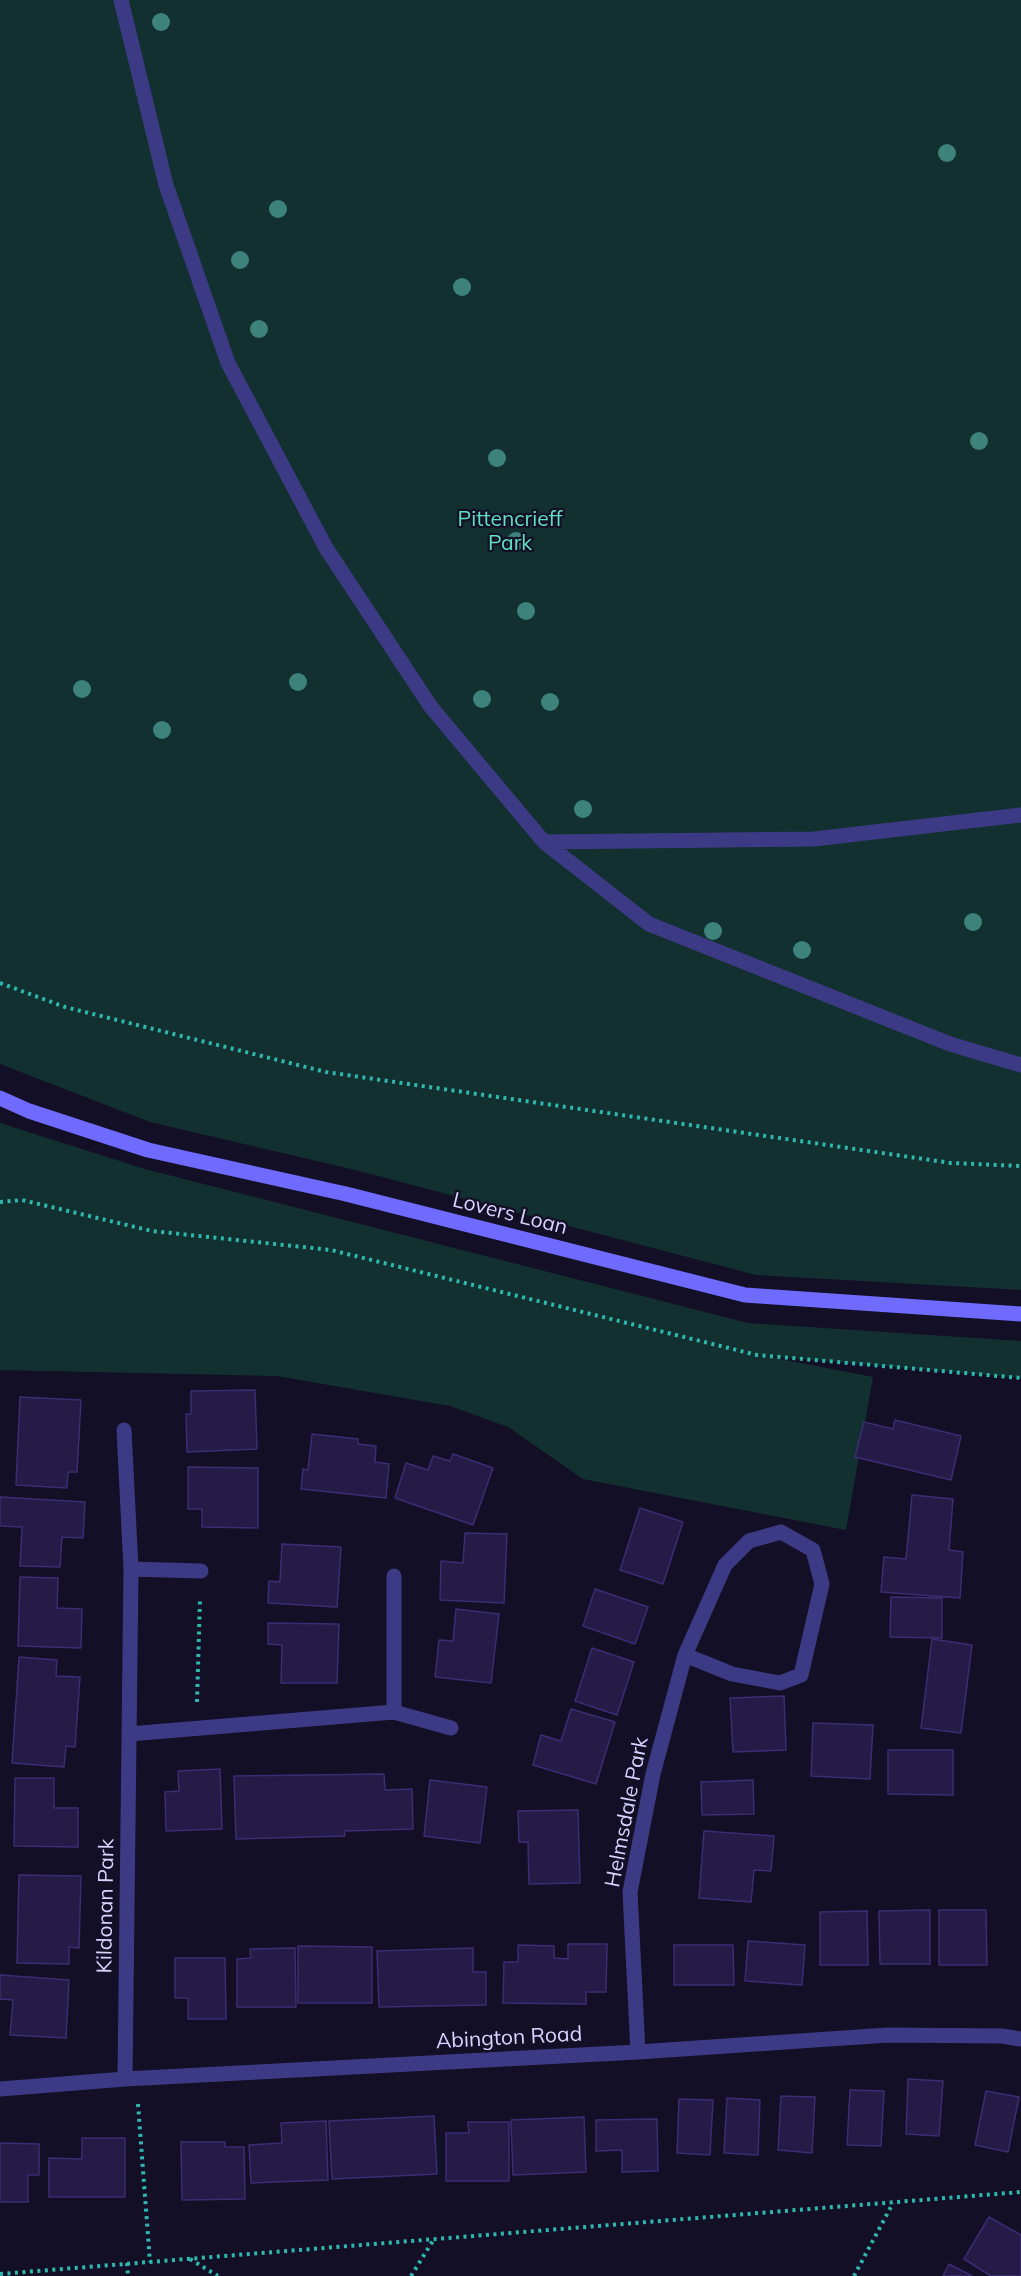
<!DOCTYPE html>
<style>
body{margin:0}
canvas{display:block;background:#130f26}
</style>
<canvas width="1021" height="2276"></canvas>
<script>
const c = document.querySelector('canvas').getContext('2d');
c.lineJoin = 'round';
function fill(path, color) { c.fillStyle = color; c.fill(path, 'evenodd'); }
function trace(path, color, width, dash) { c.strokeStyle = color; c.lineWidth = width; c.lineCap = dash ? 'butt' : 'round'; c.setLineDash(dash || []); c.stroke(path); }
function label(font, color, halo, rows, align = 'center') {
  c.font = font + ' Mulish,sans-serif'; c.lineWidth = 4.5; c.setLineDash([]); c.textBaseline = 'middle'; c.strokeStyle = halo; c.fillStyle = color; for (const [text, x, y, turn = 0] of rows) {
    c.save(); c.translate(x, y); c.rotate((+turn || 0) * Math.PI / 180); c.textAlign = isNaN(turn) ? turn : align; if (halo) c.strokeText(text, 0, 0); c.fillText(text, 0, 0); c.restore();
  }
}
fill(new Path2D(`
 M 0,0 L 1021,0 L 1021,1290 L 756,1275 L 355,1170 L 150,1122 L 0,1064 Z
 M 0,1123 L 145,1169 L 748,1323 L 1021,1341 L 1021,1378 L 765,1356 L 873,1377 L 846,1530 L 583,1479 L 508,1427 L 450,1406 L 277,1376 L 0,1370 Z`), '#12302f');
const building = new Path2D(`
 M 255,1390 L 257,1449 L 187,1452 L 186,1414 L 191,1414 L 191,1391 Z
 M 20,1397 L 81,1400 L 77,1472 L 68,1472 L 67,1488 L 16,1485 Z
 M 895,1420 L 961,1436 L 951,1480 L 855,1457 L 864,1422 L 893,1429 Z
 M 312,1434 L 358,1439 L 358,1444 L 376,1446 L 375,1462 L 389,1464 L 386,1498 L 301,1489 L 303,1469 L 308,1470 Z
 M 453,1454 L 493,1468 L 473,1525 L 395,1498 L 406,1463 L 428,1470 L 433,1456 L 450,1461 Z
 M 188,1467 L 258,1468 L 258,1528 L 202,1527 L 202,1509 L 188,1509 Z
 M 912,1495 L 953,1499 L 949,1550 L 963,1552 L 960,1598 L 881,1592 L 884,1557 L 906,1559 Z
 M 0,1497 L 85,1502 L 83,1538 L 62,1537 L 60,1567 L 20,1566 L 22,1527 L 0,1526 Z
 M 640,1508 L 683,1522 L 663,1584 L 620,1570 Z
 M 465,1533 L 507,1534 L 504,1603 L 440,1600 L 441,1561 L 463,1563 Z
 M 282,1544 L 341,1547 L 337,1607 L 268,1603 L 269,1581 L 280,1582 Z
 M 20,1577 L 58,1578 L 57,1608 L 82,1609 L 81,1648 L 18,1646 Z
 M 595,1589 L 648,1607 L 635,1644 L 583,1626 Z
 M 891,1597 L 942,1598 L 942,1638 L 890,1637 Z
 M 456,1609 L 499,1614 L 491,1683 L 435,1677 L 439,1640 L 453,1641 Z
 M 268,1623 L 339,1624 L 337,1683 L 281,1683 L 282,1645 L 268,1644 Z
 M 932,1639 L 972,1645 L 961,1733 L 921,1728 Z
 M 592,1648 L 634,1662 L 617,1715 L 575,1701 Z
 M 19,1657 L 57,1660 L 56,1676 L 80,1677 L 75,1747 L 66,1746 L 64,1767 L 12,1763 Z
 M 784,1696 L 786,1750 L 733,1752 L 730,1698 Z
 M 571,1709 L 615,1722 L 596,1784 L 533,1765 L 541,1735 L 561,1741 Z
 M 813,1723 L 873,1725 L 870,1779 L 811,1776 Z
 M 888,1750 L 953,1750 L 953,1795 L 888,1794 Z
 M 220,1769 L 222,1829 L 166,1831 L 165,1792 L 179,1791 L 178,1771 Z
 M 384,1774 L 385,1790 L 412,1789 L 413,1829 L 344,1831 L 345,1836 L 236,1839 L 234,1776 Z
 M 15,1778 L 54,1778 L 54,1808 L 78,1808 L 78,1847 L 14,1846 Z
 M 430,1780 L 487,1787 L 480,1843 L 424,1836 Z
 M 753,1780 L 754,1814 L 702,1815 L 701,1782 Z
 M 578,1810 L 580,1883 L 529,1884 L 528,1842 L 519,1842 L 518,1811 Z
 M 704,1831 L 774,1836 L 771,1871 L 754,1870 L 751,1902 L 699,1898 Z
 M 19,1875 L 81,1876 L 79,1948 L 69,1947 L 69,1964 L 17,1963 Z
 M 930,1910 L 930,1964 L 880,1964 L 879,1911 Z
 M 939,1910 L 986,1910 L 987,1965 L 939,1965 Z
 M 867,1911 L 868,1965 L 820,1965 L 820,1912 Z
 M 748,1941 L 805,1945 L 802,1985 L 745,1981 Z
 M 568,1944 L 607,1944 L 606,1992 L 586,1992 L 586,2004 L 503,2003 L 504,1962 L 518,1962 L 518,1945 L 554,1946 L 554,1958 L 568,1959 Z
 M 674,1945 L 733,1945 L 734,1985 L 674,1985 Z
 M 298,1946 L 372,1947 L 372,2003 L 298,2003 Z
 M 295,1948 L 296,2007 L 237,2007 L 237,1959 L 251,1958 L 250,1949 Z
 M 473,1948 L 473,1972 L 486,1972 L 486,2005 L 379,2007 L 377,1951 Z
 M 175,1958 L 225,1958 L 226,2019 L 188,2019 L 188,1998 L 175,1998 Z
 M 0,1975 L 69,1980 L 66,2038 L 10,2035 L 13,2000 L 0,1999 Z
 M 908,2079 L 943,2081 L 939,2136 L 906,2134 Z
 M 850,2090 L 884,2091 L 881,2146 L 847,2145 Z
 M 986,2091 L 1019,2097 L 1008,2152 L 975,2145 Z
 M 781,2096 L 815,2097 L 812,2153 L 778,2150 Z
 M 727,2098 L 760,2100 L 758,2155 L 724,2153 Z
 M 679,2099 L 713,2100 L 710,2155 L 677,2153 Z
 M 434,2116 L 437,2174 L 332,2179 L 329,2121 Z
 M 584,2117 L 586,2172 L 513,2175 L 511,2120 Z
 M 657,2119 L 658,2171 L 622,2172 L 622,2150 L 596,2151 L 596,2120 Z
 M 326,2121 L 328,2180 L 251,2183 L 249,2145 L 282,2143 L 281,2123 Z
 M 468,2122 L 509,2122 L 509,2181 L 446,2181 L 446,2133 L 469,2133 Z
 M 82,2138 L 125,2138 L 125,2197 L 49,2197 L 49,2158 L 82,2159 Z
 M 181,2142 L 225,2142 L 225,2147 L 244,2147 L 245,2199 L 182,2200 Z
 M 0,2143 L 39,2144 L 39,2175 L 28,2175 L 28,2202 L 0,2202 Z
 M 989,2217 L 1021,2235 L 1021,2276 L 991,2276 L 964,2259 Z
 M 949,2264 L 972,2276 L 943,2276 Z`);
fill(building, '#241b47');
trace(building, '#3b2d73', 1.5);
trace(new Path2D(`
 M 0,983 L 65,1007 L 326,1072 L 951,1163 L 1021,1166
 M 0,1202 L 22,1200 L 152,1231 L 331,1250 L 757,1355 L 1021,1378
 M 197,1702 L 200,1598
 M 138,2104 L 150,2262
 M 190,2259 L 218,2276
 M 127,2263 L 128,2276
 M 0,2274 L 1021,2192
 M 411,2276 L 434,2239
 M 854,2276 L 893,2203`), '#2fb8b0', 4, [3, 4.5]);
trace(new Path2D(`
 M 121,0 L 166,185 L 228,363 L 326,548 L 431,707 L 544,842 L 649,924 L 950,1044 L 1021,1065
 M 544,842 L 814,839 L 1021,815
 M 124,1430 L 131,1569 L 125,2079
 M 131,1569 L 201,1571
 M 394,1712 L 394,1576
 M 129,1734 L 394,1712 L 451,1728
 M 638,2052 L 630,1892 L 653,1774 L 685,1655 L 725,1565 L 749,1541 L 781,1532 L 813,1550 L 822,1584 L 801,1675 L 780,1683 L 732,1674 L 685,1655
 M 0,2089 L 125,2079 L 638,2052 L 888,2035 L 1002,2036 L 1021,2039`), '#3d3a85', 15);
trace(new Path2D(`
 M 0,1098 L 29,1111 L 148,1150 L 346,1194 L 745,1295 L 1021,1314`), '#6f6bff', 15);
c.fillStyle = '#3d827b';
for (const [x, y] of [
 [161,22],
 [947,153],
 [278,209],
 [240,260],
 [462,287],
 [259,329],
 [979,441],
 [497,458],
 [516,541],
 [526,611],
 [298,682],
 [82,689],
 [482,699],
 [550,702],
 [162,730],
 [583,809],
 [973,922],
 [713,931],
 [802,950]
]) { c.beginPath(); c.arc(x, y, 9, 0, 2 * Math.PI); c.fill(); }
label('21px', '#5fe0c0', '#130f26', [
 ["Pittencrieff",510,520],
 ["Park",510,544]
]);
label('21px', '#d9d4ff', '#130f26', [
 ["Lovers Loan",510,1214,14],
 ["Helmsdale Park",627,1812,-79],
 ["Kildonan Park",106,1906,-89],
 ["Abington Road",509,2038,-3]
]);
</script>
